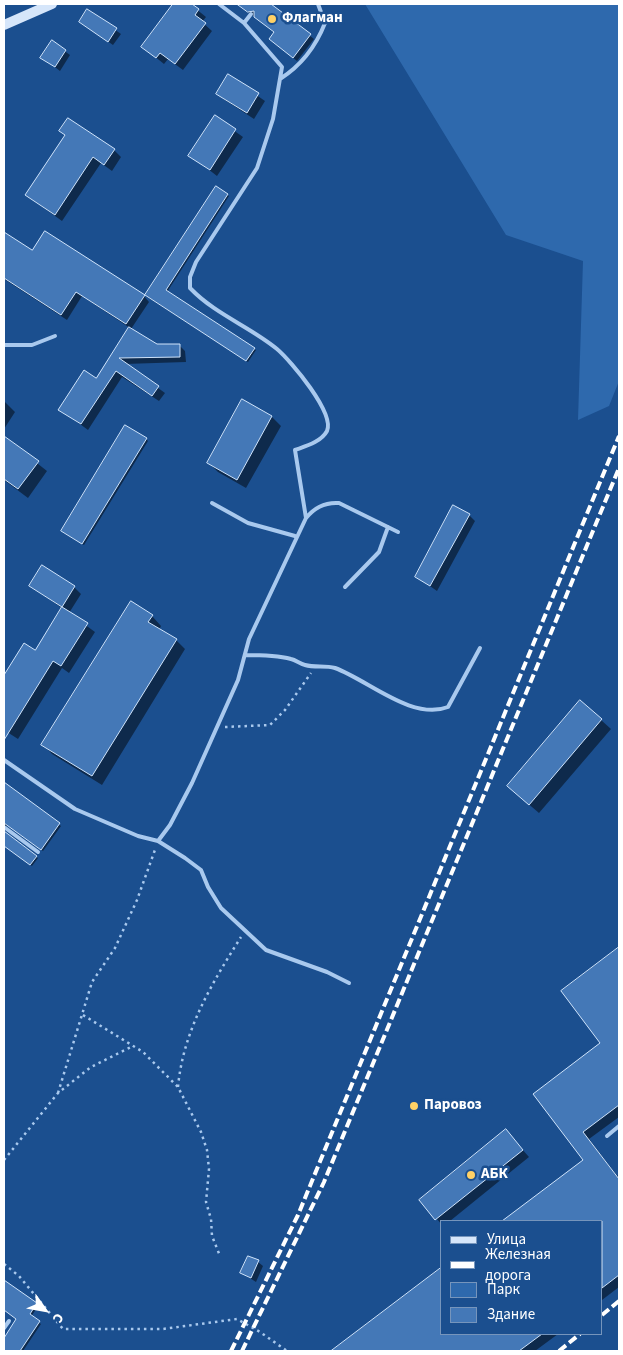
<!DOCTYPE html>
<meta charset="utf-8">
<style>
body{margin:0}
#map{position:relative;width:623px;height:1355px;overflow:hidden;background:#1b4f8f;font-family:"Source Sans 3",sans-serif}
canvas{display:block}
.frame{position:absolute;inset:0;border:5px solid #fff;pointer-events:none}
.legend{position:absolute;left:440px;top:1220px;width:162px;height:115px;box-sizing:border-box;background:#1b4f8f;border:1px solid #7695bc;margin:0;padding:6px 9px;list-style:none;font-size:15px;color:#fff}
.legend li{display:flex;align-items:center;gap:10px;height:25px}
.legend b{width:25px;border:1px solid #7695bc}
.north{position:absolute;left:20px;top:1285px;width:50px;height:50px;-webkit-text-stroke:4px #1b4f8f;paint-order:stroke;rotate:122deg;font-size:14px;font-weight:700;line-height:20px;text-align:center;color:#fff}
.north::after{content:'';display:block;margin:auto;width:18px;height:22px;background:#fff;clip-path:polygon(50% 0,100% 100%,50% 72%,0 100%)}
</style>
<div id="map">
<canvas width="623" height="1355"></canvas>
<div class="frame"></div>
<ul class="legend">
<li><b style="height:6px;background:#d6e6fa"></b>Улица</li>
<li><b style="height:6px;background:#fff"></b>Железная дорога</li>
<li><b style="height:14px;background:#2e69ad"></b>Парк</li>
<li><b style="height:14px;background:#4478b7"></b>Здание</li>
</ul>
<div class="north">С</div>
</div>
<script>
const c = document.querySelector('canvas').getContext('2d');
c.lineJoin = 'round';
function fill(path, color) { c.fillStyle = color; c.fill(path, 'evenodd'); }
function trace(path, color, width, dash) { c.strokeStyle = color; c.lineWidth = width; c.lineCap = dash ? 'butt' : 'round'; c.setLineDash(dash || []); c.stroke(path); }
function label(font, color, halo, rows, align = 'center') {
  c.font = font + ' "Source Sans 3",sans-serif'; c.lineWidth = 5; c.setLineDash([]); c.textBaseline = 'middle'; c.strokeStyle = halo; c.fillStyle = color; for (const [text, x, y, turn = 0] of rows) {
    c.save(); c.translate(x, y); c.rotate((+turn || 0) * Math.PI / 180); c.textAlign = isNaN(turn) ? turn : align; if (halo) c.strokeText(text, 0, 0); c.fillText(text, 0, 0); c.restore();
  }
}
fill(new Path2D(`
 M 365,4 L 619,4 L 619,381 L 609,406 L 578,420 L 583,261 L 506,235 Z`), '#2e69ad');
fill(new Path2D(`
 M 174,4 L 183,8 L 186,4 L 190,4 L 206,17 L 202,22 L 212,31 L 183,70 L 168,59 L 164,64 L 143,47 Z
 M 238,4 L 269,4 L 314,39 L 297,61 L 270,39 L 275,33 Z
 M 88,11 L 121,34 L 113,45 L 80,22 Z
 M 52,42 L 70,55 L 60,71 L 42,57 Z
 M 229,76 L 265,101 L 254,119 L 225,100 L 218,93 Z
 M 215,117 L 243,137 L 217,176 L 190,155 Z
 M 61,131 L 114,150 L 121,157 L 112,171 L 101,163 L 62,221 L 26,195 L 66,136 Z
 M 216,188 L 229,196 L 167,292 L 254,349 L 256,350 L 248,362 L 146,296 Z
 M 4,234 L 32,252 L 144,296 L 149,302 L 131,329 L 156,346 L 179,345 L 185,351 L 186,362 L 125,364 L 165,393 L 159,401 L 122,377 L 88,430 L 60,409 L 96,379 L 130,328 L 82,296 L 67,320 L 4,279 Z
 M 4,401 L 15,412 L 4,429 Z
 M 243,401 L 272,417 L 281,426 L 246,488 L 218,472 L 209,463 Z
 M 4,437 L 47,471 L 28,498 L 4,480 Z
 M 146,439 L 148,441 L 84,545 L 64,533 Z
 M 469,515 L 475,521 L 437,591 L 417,577 Z
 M 30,586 L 74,587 L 81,594 L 69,613 L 95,632 L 69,673 L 62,668 L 18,739 L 4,730 L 4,677 L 24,644 L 35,651 L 62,608 Z
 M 152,616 L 161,626 L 159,630 L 176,640 L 185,649 L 102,785 L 52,754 L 43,744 Z
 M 601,720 L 611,729 L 539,813 L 518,795 Z
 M 4,784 L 61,826 L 43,851 L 9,825 L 4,827 Z
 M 4,833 L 38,858 L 32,866 L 4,845 Z
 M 619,948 L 619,1117 L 589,1139 L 617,1176 L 619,1174 L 619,1287 L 602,1300 L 602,1221 L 504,1221 L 584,1161 L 534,1094 L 602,1043 L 563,991 Z
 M 506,1131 L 529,1157 L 450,1221 L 442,1221 L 442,1225 L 421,1200 Z
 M 258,1262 L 263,1266 L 256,1282 L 242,1273 Z
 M 442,1269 L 442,1334 L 558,1334 L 535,1351 L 333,1351 Z
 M 4,1282 L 38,1306 L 31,1317 L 41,1324 L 23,1351 L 4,1351 L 4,1341 L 18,1320 L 4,1310 Z`), '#0007');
const building = new Path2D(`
 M 173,4 L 192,4 L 199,9 L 195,15 L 206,23 L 175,64 L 160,53 L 156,58 L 141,47 Z
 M 237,4 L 271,4 L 311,34 L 293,58 L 269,39 L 274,32 L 254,17 L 254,11 L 248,12 Z
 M 87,9 L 117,28 L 108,42 L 79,22 Z
 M 52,40 L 66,50 L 55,67 L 40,58 Z
 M 228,74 L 259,93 L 247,113 L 216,94 Z
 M 215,115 L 236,129 L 210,170 L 188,156 Z
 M 68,118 L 115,149 L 104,165 L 93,157 L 55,215 L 25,195 L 65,135 L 59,131 Z
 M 216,186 L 228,194 L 166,290 L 255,348 L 246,361 L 145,295 Z
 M 45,231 L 145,295 L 126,324 L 76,292 L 61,315 L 4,278 L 4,232 L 32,250 Z
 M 129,327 L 157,344 L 180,344 L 180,357 L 119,358 L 159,386 L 152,396 L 116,371 L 81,424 L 58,410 L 84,370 L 96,378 Z
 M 242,399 L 272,416 L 237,480 L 207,463 Z
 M 125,425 L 147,438 L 82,544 L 61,531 Z
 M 4,436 L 39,461 L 18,489 L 4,479 Z
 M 453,505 L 470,514 L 430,586 L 415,577 Z
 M 42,565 L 75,586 L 62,607 L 29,586 Z
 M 131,601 L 153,615 L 148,622 L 177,639 L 92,776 L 41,745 Z
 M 62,607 L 88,623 L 61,666 L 53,661 L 4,740 L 4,675 L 24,643 L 35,650 Z
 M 580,700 L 602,719 L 529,805 L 507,786 Z
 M 4,782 L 60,823 L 41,850 L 4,823 Z
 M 4,831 L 37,856 L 30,865 L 4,846 Z
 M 619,947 L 619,1105 L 583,1132 L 619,1179 L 619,1275 L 602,1288 L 602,1221 L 502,1221 L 583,1160 L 533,1094 L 600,1043 L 561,991 Z
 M 506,1129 L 523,1150 L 435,1220 L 419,1200 Z
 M 248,1256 L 259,1260 L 251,1278 L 240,1273 Z
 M 442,1267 L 442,1334 L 542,1334 L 519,1351 L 331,1351 Z
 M 4,1280 L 37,1303 L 30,1314 L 40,1321 L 20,1351 L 4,1351 L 4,1338 L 16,1319 L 4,1310 Z`);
fill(building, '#4478b7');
trace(building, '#cfe3fa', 1);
trace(new Path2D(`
 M 225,727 L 270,725 L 285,710 L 311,673
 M 83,1015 L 143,1052 L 178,1087 L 201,1132 L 207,1150 L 209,1169 L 206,1202 L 211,1219 L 212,1236 L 220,1256
 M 178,1087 C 183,1031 212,983 241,937
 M 58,1093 L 92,982 L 115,948 L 137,900 L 156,847
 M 4,1160 L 58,1093 L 91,1067 L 131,1047
 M 4,1264 L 19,1276 L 63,1329 L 163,1329 L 237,1319 L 260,1332 L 287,1351`), '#a9c9ee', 2.5, [2.5, 4]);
trace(new Path2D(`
 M 219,4 L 244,23 L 251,14
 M 244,23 L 282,67 L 273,119 L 257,168 L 196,262 L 190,277 L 190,288 C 216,315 249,326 277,349 C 291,361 335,413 327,431 C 321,442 306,446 295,450 L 306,518
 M 280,79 C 302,65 316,46 325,23 L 318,4
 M 4,345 L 32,345 L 55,336
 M 212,503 L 248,523 L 295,536
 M 345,587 L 379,552 L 388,527
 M 245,655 C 260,655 276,655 291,659 C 296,660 300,664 305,665 C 315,668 325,665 335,668 C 368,680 412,721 448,707 L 480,648
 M 4,760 L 75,809 L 138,836 L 158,841 L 185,858 L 201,870 L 208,887 L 221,908 L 266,950 L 327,972 L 349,983
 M 4,827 L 38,852
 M 158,841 L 170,825 L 192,783 L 238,680 L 249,639 L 306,518 C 314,508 325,502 339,503 L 398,532
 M 607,1136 L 619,1126
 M 4,1328 L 9,1321`), '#a9c9ee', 4);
trace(new Path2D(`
 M 4,25 L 52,4`), '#d6e6fa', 10);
trace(new Path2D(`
 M 602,1315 L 619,1301
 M 231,1351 L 298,1215 L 619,436
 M 242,1351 L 324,1182 L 619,468
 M 559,1351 L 580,1334`), '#fff', 4, [9, 4]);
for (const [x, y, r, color] of [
 [272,19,5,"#ffd166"],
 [414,1106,5,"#ffd166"],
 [471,1175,5,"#ffd166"]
]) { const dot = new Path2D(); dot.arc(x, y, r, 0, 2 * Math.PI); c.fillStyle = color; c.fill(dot); trace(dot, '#1b4f8f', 2); }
label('bold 15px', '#fff', '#1b4f8f', [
 ["Флагман",282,19],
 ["Паровоз",424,1106],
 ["АБК",481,1175]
], 'left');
</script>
